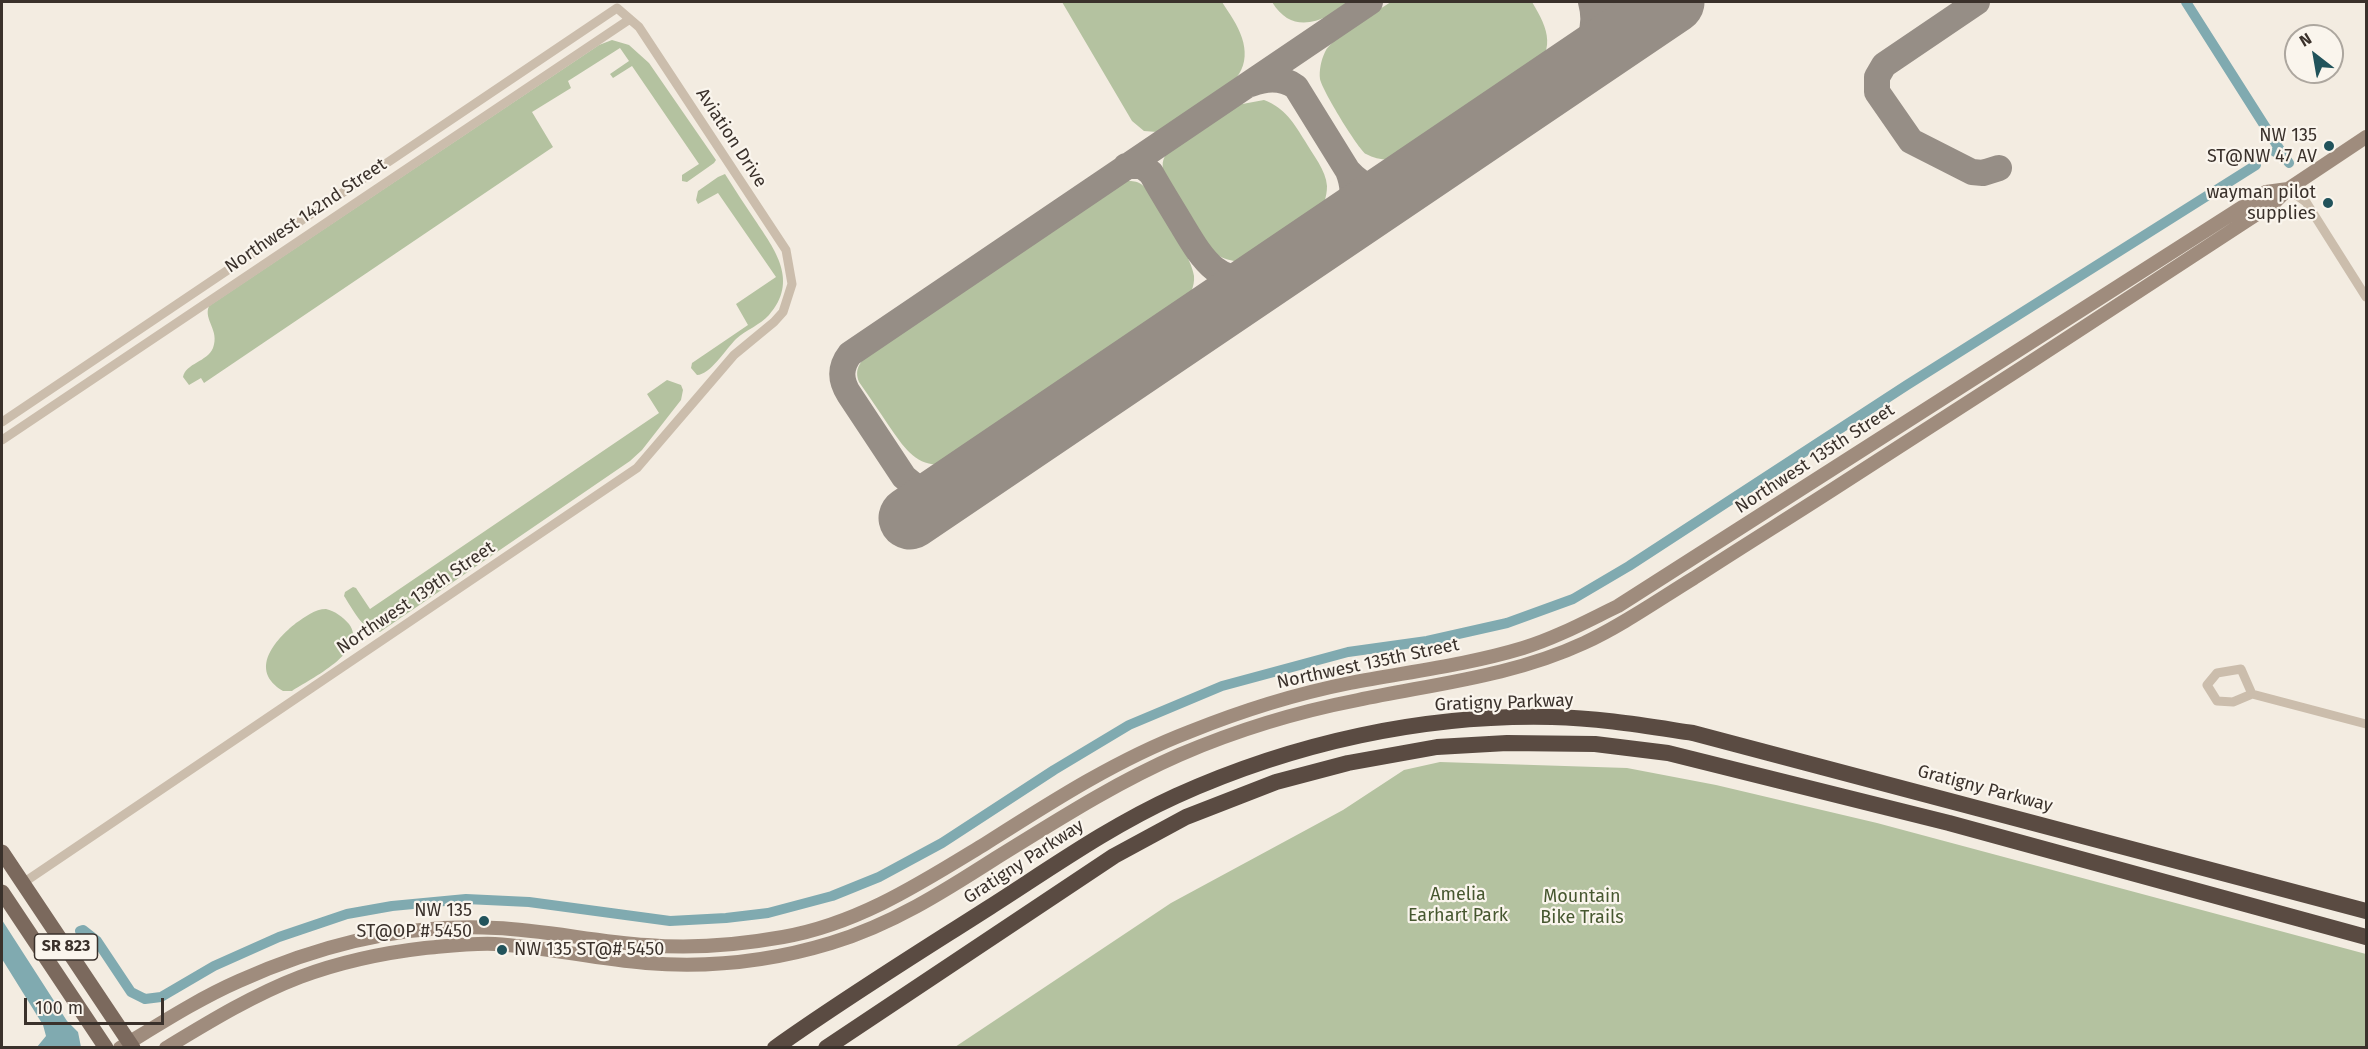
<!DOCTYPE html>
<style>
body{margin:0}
#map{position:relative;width:2368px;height:1049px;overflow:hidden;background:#f3ece1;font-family:"Fira Sans",sans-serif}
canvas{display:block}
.frame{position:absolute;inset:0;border:3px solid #3a312b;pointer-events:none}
.north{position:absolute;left:2284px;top:24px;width:60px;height:60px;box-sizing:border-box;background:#faf5ed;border:2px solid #ada79f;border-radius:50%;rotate:329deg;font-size:16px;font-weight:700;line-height:24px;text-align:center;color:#3a312b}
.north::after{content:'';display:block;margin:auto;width:21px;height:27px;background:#21535b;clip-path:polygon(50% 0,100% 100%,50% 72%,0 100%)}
.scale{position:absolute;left:24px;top:998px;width:140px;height:27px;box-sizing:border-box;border:3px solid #3a312b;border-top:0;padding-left:8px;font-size:18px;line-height:21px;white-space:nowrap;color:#3a312b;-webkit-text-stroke:4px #faf5ed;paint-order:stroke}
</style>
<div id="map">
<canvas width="2368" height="1049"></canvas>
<div class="frame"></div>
<div class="north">N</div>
<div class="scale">100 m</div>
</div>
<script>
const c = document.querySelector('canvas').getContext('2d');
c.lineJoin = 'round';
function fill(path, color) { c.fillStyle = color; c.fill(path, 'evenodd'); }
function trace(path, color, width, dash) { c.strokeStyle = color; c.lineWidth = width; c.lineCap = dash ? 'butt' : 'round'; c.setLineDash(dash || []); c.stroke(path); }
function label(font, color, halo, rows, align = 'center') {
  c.font = font + ' "Fira Sans",sans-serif'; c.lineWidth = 4.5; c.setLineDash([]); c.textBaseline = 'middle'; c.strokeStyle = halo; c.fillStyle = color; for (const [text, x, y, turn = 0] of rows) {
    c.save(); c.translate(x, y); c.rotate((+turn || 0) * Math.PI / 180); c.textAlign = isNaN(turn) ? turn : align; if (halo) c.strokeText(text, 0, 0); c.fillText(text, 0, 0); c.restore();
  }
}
fill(new Path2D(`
 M 1062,2 L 1222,2 C 1229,13 1238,25 1242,38 C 1246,50 1246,63 1239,74 C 1228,91 1183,116 1164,128 L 1157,132 L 1144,131 L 1132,121 Z
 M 1272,2 L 1353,2 C 1326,19 1294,38 1272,2 Z
 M 1391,2 L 1532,2 C 1549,30 1557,51 1528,75 L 1407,156 C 1393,161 1379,161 1366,154 C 1358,149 1322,90 1320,79 C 1319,71 1321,60 1325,52 C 1332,37 1375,12 1391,2 Z
 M 612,40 L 629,45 L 649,63 L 716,160 L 714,163 L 687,182 L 682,181 L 682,175 L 699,164 L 632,66 L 613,78 L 610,74 L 629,61 L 620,48 L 568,81 L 571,88 L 532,112 L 553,147 L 204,383 L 201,378 L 189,385 L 183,377 C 186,363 207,362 213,348 C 220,330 203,320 209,306 L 599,45 Z
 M 1264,100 C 1285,108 1294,123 1305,141 C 1313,155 1326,170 1327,186 C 1327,197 1323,209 1316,216 C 1308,226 1263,257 1251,260 C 1240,263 1226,261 1216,254 C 1198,241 1175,194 1164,173 C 1161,163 1163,156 1171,149 L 1237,105 Z
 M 725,174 C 735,190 745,205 755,220 C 775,250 799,281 769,315 C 760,325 746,330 736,339 C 726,349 710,375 697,375 L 691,368 L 692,363 L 748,325 L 736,304 L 776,277 L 718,193 L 698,204 L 696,200 L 698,191 L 718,177 Z
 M 1127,181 C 1133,181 1136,181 1141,184 C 1154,192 1193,260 1194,276 C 1195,287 1189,297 1183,306 L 957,460 C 921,474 907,452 889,426 C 879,411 869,396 859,382 C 854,369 860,361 871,353 L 1120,184 Z
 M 667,380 L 681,385 L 683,390 L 681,400 L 642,450 L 630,461 L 380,632 C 364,633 352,608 344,596 L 345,592 L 353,587 L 356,588 L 370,609 L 659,413 L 647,394 Z
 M 326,609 C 335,611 343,617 349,624 C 369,651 310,679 292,691 L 283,691 C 248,670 275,640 296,623 C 305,617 315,609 326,609 Z
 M 1440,762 L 1627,768 L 1716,785 L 1877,823 L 2366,954 L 2366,1047 L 955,1047 L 1171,903 L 1343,810 L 1404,770 Z`), '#b4c2a0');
fill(new Path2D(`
 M 2,920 L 67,1021 L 78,1032 L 81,1047 L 37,1047 L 46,1036 L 43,1025 L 2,959 Z`), '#80aab0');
trace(new Path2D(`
 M 2186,2 L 2280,150 L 2275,152
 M 2280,150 L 2289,163
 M 80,931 L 83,930 L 97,941 L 131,992 L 145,999 L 161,997 L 214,966 L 279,937 L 347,914 L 392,906 L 466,899 L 529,902 L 670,921 L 726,918 L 768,913 L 832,896 L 879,877 L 942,843 L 1054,770 L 1129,725 L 1222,686 L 1348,652 L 1427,641 L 1507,623 L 1573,599 L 1629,566 L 1907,385 L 2256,165`), '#80aab0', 10);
trace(new Path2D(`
 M 1600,2 C 1625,16 1647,14 1672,2
 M 1977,2 L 1884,65 L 1877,77 L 1877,92 L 1911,141 L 1972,172 L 1983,173 L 1999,168
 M 1565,74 C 1586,54 1599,31 1591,2
 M 1251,84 C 1266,78 1282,77 1296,87 L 1348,171 C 1364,189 1381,193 1403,184
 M 1126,166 L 1142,166 L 1151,173 C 1161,191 1172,208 1182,225 C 1203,260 1218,287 1264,278
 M 1334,231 C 1351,212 1358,196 1348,171
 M 940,497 L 915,486 L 904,477 L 849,394 C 840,380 840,367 850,354 L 1370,2`), '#968e86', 26);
trace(new Path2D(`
 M 910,518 L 1673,2`), '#968e86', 63);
trace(new Path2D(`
 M 2288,189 L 2306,202 L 2366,297
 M 2,422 L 617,8 L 639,27 L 786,250 L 792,284 L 783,312 L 774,322 L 734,355 L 637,468 L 23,883
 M 2,440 L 630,19
 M 2252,694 L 2241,669 L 2217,673 L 2207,685 L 2217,701 L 2233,702 L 2252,694 L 2366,724`), '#cbbdac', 9);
trace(new Path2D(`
 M 120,1048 C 158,1025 198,999 239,981 C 319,945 407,923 496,928 C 546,930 596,942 647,945 C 692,949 738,945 783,937 C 858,924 921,883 985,844 C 1051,802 1116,760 1189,732 C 1241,711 1295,694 1350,683 C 1407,672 1467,665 1523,648 C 1556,638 1587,621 1618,606 L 2266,192 L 2288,189
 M 166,1048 C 209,1022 253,995 300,977 C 340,962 382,953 425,948 C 448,946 472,943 495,944 C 545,947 595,959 646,963 C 707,968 772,961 831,943 C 891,925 943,892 996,858 C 1056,821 1115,783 1179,755 C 1237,730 1296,712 1358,700 C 1434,684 1513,676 1584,643 C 1623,625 1658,600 1694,578 C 1740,548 1787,519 1832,490 C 1980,395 2127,300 2274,203 L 2288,189 L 2366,137`), '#9f8c7d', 14);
trace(new Path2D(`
 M 2,852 L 133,1048
 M 2,892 L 106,1048`), '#7b695d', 15);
trace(new Path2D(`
 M 775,1048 C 845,998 918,953 990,907 C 1051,868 1110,826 1176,796 C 1293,743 1424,714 1552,717 C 1600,718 1646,726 1693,733 L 2366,911
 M 826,1048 L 1114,856 L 1186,817 L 1276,782 L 1348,763 L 1437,747 L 1507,743 L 1595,744 L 1668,753 L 1949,823 L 2366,937`), '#5a4b42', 16);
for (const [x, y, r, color] of [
 [2329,146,6,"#21535b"],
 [2328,203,6,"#21535b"],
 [484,921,6,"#21535b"],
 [502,950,6,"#21535b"]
]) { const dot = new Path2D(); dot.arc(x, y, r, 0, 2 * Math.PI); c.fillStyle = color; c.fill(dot); trace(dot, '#faf5ed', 2); }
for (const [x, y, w] of [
 [66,947,63]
]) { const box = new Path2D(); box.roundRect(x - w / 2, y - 13, w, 26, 4.5); c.fillStyle = '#faf5ed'; c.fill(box); trace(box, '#3a312b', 1.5); }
label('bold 16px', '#3a312b', null, [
 ["SR 823",66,947]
]);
label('18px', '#3a312b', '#faf5ed', [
 ["NW 135",2317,136],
 ["ST@NW 47 AV",2317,157],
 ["wayman pilot",2316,193],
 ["supplies",2316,214],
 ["NW 135",472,911],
 ["ST@OP # 5450",472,932],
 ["NW 135 ST@# 5450",514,950,"left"]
], 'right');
label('18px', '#3a312b', '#faf5ed', [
 ["Aviation Drive",731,138,57],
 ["Northwest 142nd Street",306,216,-34],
 ["Northwest 135th Street",1815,459,-33],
 ["Northwest 139th Street",416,598,-34],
 ["Northwest 135th Street",1368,664,-12],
 ["Gratigny Parkway",1504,703,-2],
 ["Gratigny Parkway",1985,789,15],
 ["Gratigny Parkway",1024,862,-33]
]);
label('18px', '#46572f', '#faf5ed', [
 ["Amelia",1458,895],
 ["Earhart Park",1458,916],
 ["Mountain",1582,897],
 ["Bike Trails",1582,918]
]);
</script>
